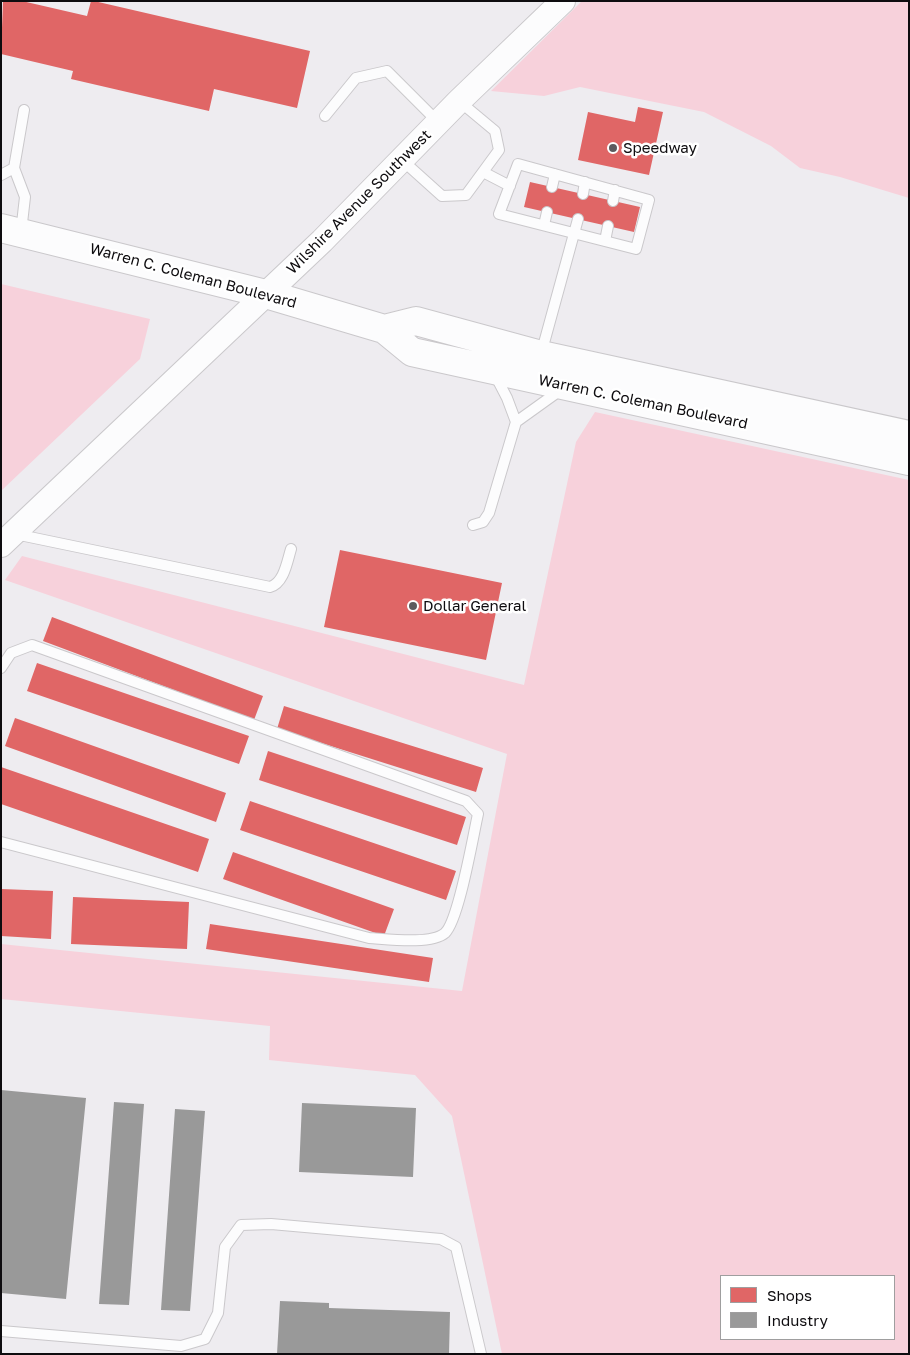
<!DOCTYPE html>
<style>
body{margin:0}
#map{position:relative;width:910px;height:1355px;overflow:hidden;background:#eeecf0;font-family:"Golos Text",sans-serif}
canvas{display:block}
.frame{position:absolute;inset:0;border:2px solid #0e0c0f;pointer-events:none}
.legend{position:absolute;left:720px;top:1275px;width:175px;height:65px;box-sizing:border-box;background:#fff;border:1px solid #9f9e9f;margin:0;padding:6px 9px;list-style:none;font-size:15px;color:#0e0c0f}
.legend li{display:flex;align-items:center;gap:10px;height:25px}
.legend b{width:25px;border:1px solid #9f9e9f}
</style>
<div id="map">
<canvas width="910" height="1355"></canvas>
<div class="frame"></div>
<ul class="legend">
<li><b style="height:14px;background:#e06666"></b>Shops</li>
<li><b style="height:14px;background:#999"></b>Industry</li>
</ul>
</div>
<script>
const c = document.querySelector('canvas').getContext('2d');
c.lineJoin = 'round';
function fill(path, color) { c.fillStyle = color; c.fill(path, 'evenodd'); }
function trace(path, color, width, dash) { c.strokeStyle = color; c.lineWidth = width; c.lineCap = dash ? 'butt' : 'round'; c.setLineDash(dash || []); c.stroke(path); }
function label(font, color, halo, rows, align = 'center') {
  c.font = font + ' "Golos Text",sans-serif'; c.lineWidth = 5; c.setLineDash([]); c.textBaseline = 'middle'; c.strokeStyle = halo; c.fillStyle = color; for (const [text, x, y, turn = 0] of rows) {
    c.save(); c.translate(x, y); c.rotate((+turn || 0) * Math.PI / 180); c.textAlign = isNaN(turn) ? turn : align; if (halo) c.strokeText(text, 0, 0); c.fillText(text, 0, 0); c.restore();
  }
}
fill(new Path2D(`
 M 582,1 L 909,1 L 909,198 L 840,177 L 800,168 L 771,146 L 704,112 L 580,87 L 544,96 L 491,91 Z
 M 1,284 L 150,319 L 140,359 L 1,491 Z
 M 595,412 L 909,480 L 909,1354 L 502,1354 L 452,1116 L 415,1075 L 269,1060 L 270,1026 L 1,999 L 1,944 L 462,991 L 507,754 L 5,580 L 22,556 L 524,685 L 576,442 ZM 721,1276 L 894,1276 L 894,1339 L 721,1339 Z`), '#f7d1db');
fill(new Path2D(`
 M 3,1 L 22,1 L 87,16 L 91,1 L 94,1 L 310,51 L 297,108 L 214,89 L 209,111 L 71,79 L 73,71 L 1,54 Z
 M 638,107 L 663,112 L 649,175 L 578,160 L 588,112 L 635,122 Z
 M 530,182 L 640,207 L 634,232 L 524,207 Z
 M 340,550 L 502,583 L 486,660 L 324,627 Z
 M 52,617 L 263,696 L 254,720 L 43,641 Z
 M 37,663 L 249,736 L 239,764 L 27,691 Z
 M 284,706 L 483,768 L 476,792 L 277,729 Z
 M 15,718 L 226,793 L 216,822 L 5,746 Z
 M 268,751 L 466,817 L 457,845 L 259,780 Z
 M 1,767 L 209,839 L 198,872 L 1,804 Z
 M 250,801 L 456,871 L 446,900 L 240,830 Z
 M 233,852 L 394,909 L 384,936 L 223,879 Z
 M 1,889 L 53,891 L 51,939 L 1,936 Z
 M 73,897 L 189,902 L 187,949 L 71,944 Z
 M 210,924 L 433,958 L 429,982 L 206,949 Z`), '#e06666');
fill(new Path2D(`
 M 1,1090 L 86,1098 L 66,1299 L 1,1293 Z
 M 114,1102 L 144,1104 L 129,1305 L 99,1304 Z
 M 302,1103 L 416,1108 L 413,1177 L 299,1172 Z
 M 175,1109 L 205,1111 L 190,1311 L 161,1310 Z
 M 280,1301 L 329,1303 L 329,1308 L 450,1312 L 449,1354 L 277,1354 Z`), '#999');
const service = new Path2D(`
 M 325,116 L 356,78 L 387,71 L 439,123
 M 402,160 L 442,196 L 466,195 L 499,150 L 495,131 L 459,101
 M 518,164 L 649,200 L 636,249 L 499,214 Z
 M 14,168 L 24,110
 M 483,172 L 510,186
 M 1,175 L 14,168 L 25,197 L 21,232
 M 552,187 L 555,174
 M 583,194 L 585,182
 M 613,201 L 615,190
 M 544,225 L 547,212
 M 605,241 L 608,226
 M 541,354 L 578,219
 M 516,422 L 562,389
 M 473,525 L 483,522 L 489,513 L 516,422 L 507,398 L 494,373
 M 15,534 L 270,587 C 284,583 287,562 291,549
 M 1,668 L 11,653 L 32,645 L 466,801 L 478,814 C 473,836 459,920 445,933 C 431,945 387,939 369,938 L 1,842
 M 1,1331 L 181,1346 L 205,1339 L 218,1313 L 225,1247 L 241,1225 L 271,1224 L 441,1239 L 456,1247 L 481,1354`);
const tertiary = new Path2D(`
 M 1,545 L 322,241 L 459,101 L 563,1`);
const trunk = new Path2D(`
 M 1,228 L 266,294 L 384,329 L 412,352 L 909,461
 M 384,329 L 416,321 L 541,355 L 909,435`);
trace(service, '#cac8cb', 12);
trace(tertiary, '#cac8cb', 26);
trace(trunk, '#cac8cb', 30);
trace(service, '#fcfcfd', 10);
trace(tertiary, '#fcfcfd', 24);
trace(trunk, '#fcfcfd', 28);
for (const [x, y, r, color] of [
 [613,148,5,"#5c5a5e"],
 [413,606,5,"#5c5a5e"]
]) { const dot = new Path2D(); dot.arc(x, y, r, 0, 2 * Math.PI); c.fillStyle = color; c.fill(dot); trace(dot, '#fff', 2); }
label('15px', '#0e0c0f', '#fff', [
 ["Speedway",623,148],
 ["Dollar General",423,606]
], 'left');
label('15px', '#0e0c0f', '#fff', [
 ["Wilshire Avenue Southwest",359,202,-45],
 ["Warren C. Coleman Boulevard",193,276,15],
 ["Warren C. Coleman Boulevard",643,402,12]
]);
</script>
